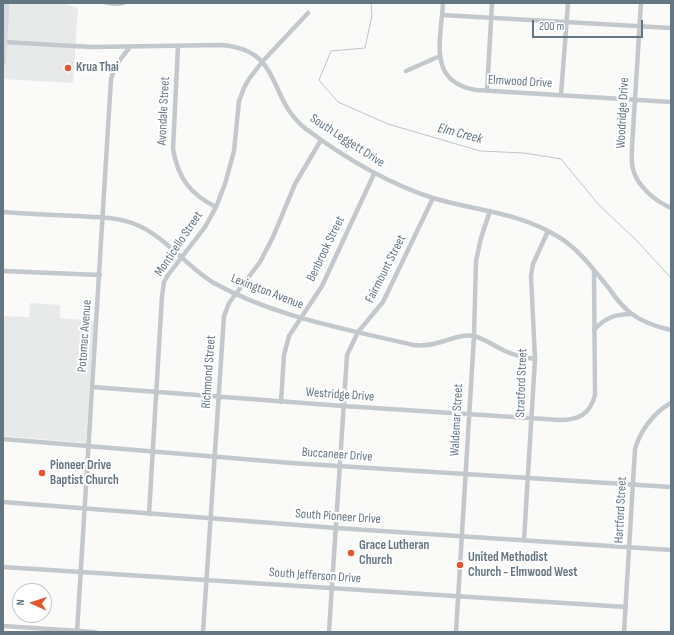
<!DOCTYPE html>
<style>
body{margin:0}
#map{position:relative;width:674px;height:635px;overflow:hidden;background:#fafaf8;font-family:"Sofia Sans Condensed",sans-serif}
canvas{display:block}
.frame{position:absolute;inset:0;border:4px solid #657683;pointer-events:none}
.north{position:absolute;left:12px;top:583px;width:40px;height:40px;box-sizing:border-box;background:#fff;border:1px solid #c1c8cd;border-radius:50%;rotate:273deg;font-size:11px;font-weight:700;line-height:16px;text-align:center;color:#657683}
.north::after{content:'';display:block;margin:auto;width:14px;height:18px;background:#e4572e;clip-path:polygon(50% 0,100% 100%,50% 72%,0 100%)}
.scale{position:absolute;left:532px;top:20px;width:111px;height:18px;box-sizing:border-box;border:2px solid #657683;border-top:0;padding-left:5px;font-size:12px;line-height:14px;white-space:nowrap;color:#657683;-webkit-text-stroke:3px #fff;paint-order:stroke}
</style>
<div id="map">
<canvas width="674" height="635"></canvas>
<div class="frame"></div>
<div class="north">N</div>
<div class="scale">200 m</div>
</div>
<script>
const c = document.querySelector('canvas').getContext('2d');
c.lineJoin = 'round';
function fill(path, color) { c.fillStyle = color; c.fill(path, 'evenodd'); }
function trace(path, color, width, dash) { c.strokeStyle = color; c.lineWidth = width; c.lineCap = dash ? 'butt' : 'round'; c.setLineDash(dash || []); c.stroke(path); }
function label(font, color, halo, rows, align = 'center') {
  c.font = font + ' "Sofia Sans Condensed",sans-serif'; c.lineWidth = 4; c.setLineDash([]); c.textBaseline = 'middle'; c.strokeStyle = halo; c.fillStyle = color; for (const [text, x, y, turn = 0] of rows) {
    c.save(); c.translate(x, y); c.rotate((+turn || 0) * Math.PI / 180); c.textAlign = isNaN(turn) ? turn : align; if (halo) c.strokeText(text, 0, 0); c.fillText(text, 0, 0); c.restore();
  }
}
fill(new Path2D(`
 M 10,3 L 63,3 L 78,8 L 73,83 L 3,79 L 3,6 L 10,6 Z
 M 30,303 L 60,305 L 60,318 L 94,321 L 86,443 L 3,436 L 3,316 L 29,317 Z`), '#e8e9e9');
fill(new Path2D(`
 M 99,3 L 131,3 C 117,7 113,7 99,3 Z`), '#bbc7cb');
trace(new Path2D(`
 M 371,3 L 372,15 L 365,48 L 331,51 L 319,80 L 338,102 L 388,124 L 480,151 L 524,153 L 561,159 L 598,204 L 638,242 L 671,278`), '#bbc7cb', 1);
trace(new Path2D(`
 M 443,3 C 441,40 427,82 476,90 L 671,102
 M 641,3 L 632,147 C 632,154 631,162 633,169 C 637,186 655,201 671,208
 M 442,15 L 671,28
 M 3,42 L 92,47 L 220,45 C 284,49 266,98 306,129 C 345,158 386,183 433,198 C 476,211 518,212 557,236 C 578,248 593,269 608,287 C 615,297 622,307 632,314 C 644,323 657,327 671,330
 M 178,46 L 173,149 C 178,178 190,194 216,207
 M 406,71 L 440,56
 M 487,91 L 492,3
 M 561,95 L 568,3
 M 3,212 C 28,214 53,215 78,216 C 96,217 115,217 132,223 C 164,234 185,266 214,283 C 275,317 346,329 413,345 C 422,346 432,345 441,342 C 452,339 462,334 474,336 C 485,339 494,346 505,351 C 514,355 525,358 535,359
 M 3,271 L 100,275
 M 594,330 C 605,318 615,314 631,314
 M 92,387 L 343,406 L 560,420 C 579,420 590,414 595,395 L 594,271
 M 281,402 L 284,355 L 289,336 L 322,286 L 374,174
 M 3,439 L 291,463 L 671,487
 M 3,502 L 336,528 L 671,550
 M 149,514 L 162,296 L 164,282 L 168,275 L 205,227 L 216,207 L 225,184 L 234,151 L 239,101 L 244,88 L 249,79 L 262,62 L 308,13
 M 524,540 L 535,359 L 531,276 L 533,264 L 548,231
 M 3,567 L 626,607
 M 3,626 L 95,632
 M 77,632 L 111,79 C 114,66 122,57 130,47
 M 203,632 L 224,316 L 229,303 L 260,262 L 273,237 L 295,184 L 321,140
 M 329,632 L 347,355 L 358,332 L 383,302 L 433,198
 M 456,632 L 474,336 L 476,261 L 481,238 L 490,211
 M 624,632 L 635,449 C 640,431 654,412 671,403`), '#c3c8cc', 4.5);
trace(new Path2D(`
 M 3,63 L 7,3`), '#d6dbdf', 5.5);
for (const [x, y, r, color] of [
 [68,68,4,"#e4572e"],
 [42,473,4,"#e4572e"],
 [351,553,4,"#e4572e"],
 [460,565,4,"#e4572e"]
]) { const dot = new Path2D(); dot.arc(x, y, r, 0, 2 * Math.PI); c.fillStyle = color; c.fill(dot); trace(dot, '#fff', 1.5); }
label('bold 13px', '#657683', '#fff', [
 ["Krua Thai",76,68],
 ["Pioneer Drive",50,466],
 ["Baptist Church",50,481],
 ["Grace Lutheran",359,546],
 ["Church",359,561],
 ["United Methodist",468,558],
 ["Church - Elmwood West",468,573]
], 'left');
label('13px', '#657683', '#fff', [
 ["Elmwood Drive",520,82,3],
 ["Avondale Street",164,111,-87],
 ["Woodridge Drive",623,113,-87],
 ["South Leggett Drive",347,141,33],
 ["Monticello Street",179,244,-56],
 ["Benbrook Street",326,249,-64],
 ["Fairmount Street",386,269,-63],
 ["Lexington Avenue",267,292,21],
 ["Potomac Avenue",85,336,-86],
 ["Richmond Street",209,372,-86],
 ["Stratford Street",522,383,-88],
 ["Westridge Drive",340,395,4],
 ["Waldemar Street",457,420,-87],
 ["Buccaneer Drive",337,455,4],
 ["Hartford Street",621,510,-87],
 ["South Pioneer Drive",338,517,4],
 ["South Jefferson Drive",315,576,4]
]);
label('italic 14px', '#60757c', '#fff', [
 ["Elm Creek",460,134,15]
]);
</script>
